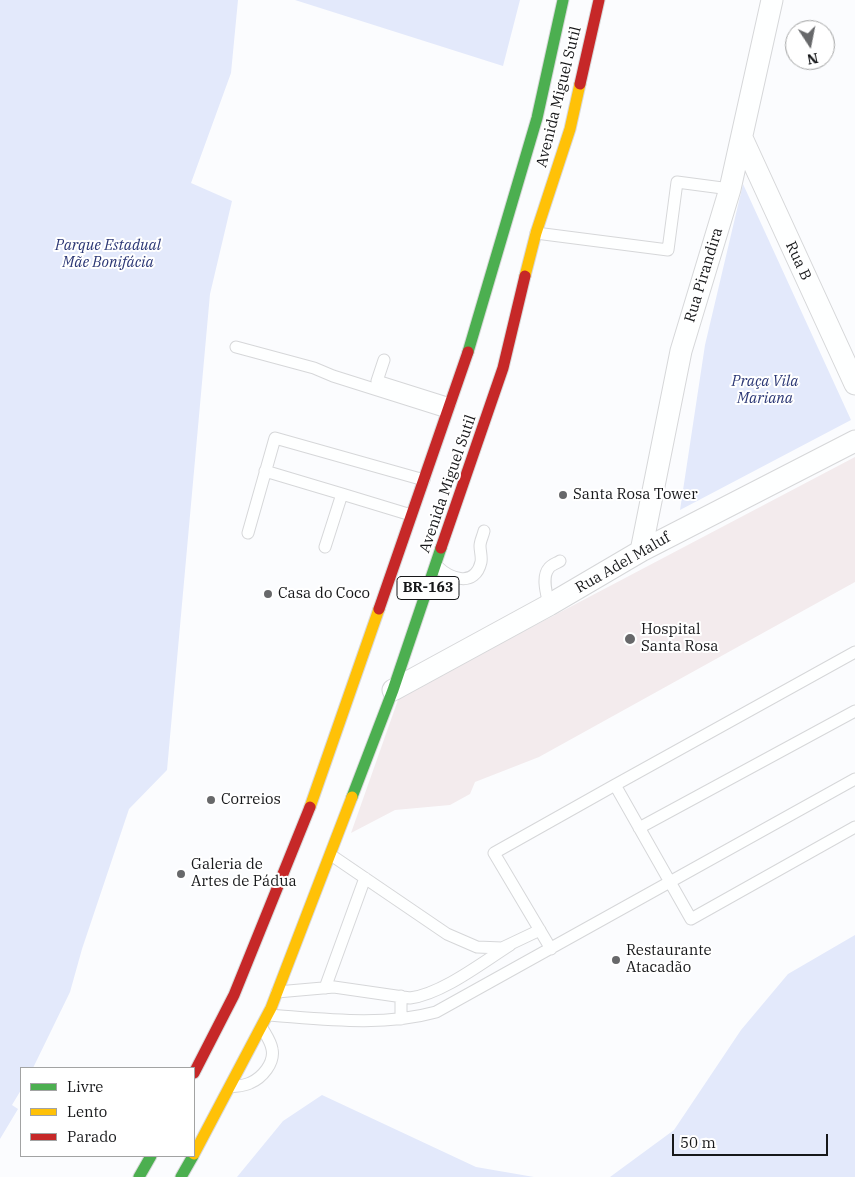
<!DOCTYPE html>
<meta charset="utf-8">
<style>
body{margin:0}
#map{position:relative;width:855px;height:1177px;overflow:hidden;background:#fbfcfe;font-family:"IBM Plex Serif",serif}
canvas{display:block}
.legend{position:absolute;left:20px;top:1067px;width:175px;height:90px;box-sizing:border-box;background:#fff;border:1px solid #a2a3a3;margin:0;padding:6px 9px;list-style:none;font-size:15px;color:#17181a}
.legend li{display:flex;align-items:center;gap:10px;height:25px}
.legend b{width:25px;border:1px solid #a2a3a3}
.north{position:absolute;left:785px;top:20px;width:50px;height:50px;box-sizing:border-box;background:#fff;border:1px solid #a2a3a3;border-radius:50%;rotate:169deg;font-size:14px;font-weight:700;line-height:20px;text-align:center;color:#17181a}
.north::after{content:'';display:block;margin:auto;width:18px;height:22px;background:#67686a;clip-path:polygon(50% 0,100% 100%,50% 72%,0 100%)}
.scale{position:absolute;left:672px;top:1134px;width:156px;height:22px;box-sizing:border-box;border:2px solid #17181a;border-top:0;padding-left:6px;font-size:15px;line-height:18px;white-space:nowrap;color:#17181a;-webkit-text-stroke:4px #fff;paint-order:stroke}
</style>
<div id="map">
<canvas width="855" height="1177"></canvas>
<ul class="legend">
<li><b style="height:6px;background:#4caf50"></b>Livre</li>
<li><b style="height:6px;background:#ffc107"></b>Lento</li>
<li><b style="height:6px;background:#c62828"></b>Parado</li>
</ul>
<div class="north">N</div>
<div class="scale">50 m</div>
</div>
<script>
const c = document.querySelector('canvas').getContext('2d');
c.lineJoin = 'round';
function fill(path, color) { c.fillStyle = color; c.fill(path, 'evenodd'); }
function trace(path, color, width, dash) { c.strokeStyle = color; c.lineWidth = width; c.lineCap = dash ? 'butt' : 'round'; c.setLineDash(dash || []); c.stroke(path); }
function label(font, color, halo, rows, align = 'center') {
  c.font = font + ' "IBM Plex Serif",serif'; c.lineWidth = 4; c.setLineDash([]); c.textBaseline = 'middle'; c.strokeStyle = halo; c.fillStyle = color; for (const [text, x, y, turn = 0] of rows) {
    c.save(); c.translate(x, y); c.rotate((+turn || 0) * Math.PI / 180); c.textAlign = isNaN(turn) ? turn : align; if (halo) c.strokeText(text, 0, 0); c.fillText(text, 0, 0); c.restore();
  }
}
fill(new Path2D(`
 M 855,457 L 855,582 L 539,757 L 475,782 L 470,794 L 450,805 L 395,810 L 351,833 L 399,697 Z`), '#f3ebed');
fill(new Path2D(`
 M 0,0 L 238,0 L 231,73 L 191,183 L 232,201 L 210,294 L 167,770 L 129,809 L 82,949 L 70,992 L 33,1068 L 21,1068 L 21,1090 L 12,1105 L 18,1109 L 0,1139 Z
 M 295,0 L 520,0 L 503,66 Z
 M 743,184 L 851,420 L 680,510 L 705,345 Z
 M 855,935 L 855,1177 L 610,1177 L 674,1130 L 741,1030 L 788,974 Z
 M 322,1095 L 476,1167 L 534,1177 L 237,1177 L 283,1121 Z`), '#e3e9fb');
const lane = new Path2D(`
 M 536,233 L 668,250 L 677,182 L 730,189
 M 236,347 L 314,368 L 333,376 L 447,412
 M 384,360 L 377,381 L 450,404
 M 265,471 L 342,494
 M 248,533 L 275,438 L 424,480
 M 325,547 L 342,494 L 411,515
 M 437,566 C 450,579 475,588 481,562 C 482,557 480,551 480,546 C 480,541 483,536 484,531
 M 549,605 C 547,595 541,577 549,568 C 551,565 557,563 560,561
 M 615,785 L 855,652
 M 639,828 L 855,711
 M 331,855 L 447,934 L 477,947 L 502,948 L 540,930
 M 551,949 L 494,853 L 615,785 L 691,919 L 855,827
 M 325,988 L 365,878
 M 277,992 L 334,987 L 410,998 C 442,994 483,962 510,945
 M 401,996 L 401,1019
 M 268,1015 C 323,1019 382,1027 436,1012 L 855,779
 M 231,1087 C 237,1086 244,1086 250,1083 C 262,1078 275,1063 272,1049 C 271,1042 266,1035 262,1028`);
const street = new Path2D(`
 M 742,138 L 855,384
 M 641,551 L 681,351 L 730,189 L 772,0
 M 393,690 L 549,605 L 641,551 L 855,441`);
const fast = new Path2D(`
 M 468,352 L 537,118 L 563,0
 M 352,797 L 393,690 L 441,548
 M 139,1177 L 151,1156
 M 181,1177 L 193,1156`);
const slow = new Path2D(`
 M 525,276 L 536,233 L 570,129 L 580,84
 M 310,807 L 379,609
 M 194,1154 L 271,1008 L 352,797`);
const jam = new Path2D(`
 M 580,84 L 599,0
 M 441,548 L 503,368 L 525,276
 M 379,609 L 468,352
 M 194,1073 L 234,995 L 310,807`);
trace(lane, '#d6d7d9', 13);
trace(street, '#d6d7d9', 23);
trace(fast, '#d8d9da', 13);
trace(slow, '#d8d9da', 13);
trace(jam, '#d8d9da', 13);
trace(lane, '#feffff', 11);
trace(street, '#feffff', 21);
trace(fast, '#4caf50', 11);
trace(slow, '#ffc107', 11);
trace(jam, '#c62828', 11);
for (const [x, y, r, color] of [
 [563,495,5,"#67686a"],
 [268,594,5,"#67686a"],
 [630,639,6,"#67686a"],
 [211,800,5,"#67686a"],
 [181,874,5,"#67686a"],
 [616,960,5,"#67686a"]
]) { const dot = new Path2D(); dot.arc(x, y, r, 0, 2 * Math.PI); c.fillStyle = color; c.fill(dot); trace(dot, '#fff', 2); }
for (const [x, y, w] of [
 [428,588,62]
]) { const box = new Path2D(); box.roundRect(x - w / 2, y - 11.5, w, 23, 4); c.fillStyle = '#fff'; c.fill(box); trace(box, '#17181a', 1); }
label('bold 14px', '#17181a', null, [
 ["BR-163",428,588]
]);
label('15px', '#17181a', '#fff', [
 ["Avenida Miguel Sutil",559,97,-76],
 ["Rua B",798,261,65],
 ["Rua Pirandira",704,275,-73],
 ["Avenida Miguel Sutil",448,484,-71],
 ["Rua Adel Maluf",623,563,-30]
]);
label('italic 15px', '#2a3674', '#fff', [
 ["Parque Estadual",108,246],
 ["Mãe Bonifácia",108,263],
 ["Praça Vila",765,382],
 ["Mariana",765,399]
]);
label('15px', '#17181a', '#fff', [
 ["Santa Rosa Tower",573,495],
 ["Casa do Coco",278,594],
 ["Hospital",641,630],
 ["Santa Rosa",641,647],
 ["Correios",221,800],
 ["Galeria de",191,865],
 ["Artes de Pádua",191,882],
 ["Restaurante",626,951],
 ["Atacadão",626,968]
], 'left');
</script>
